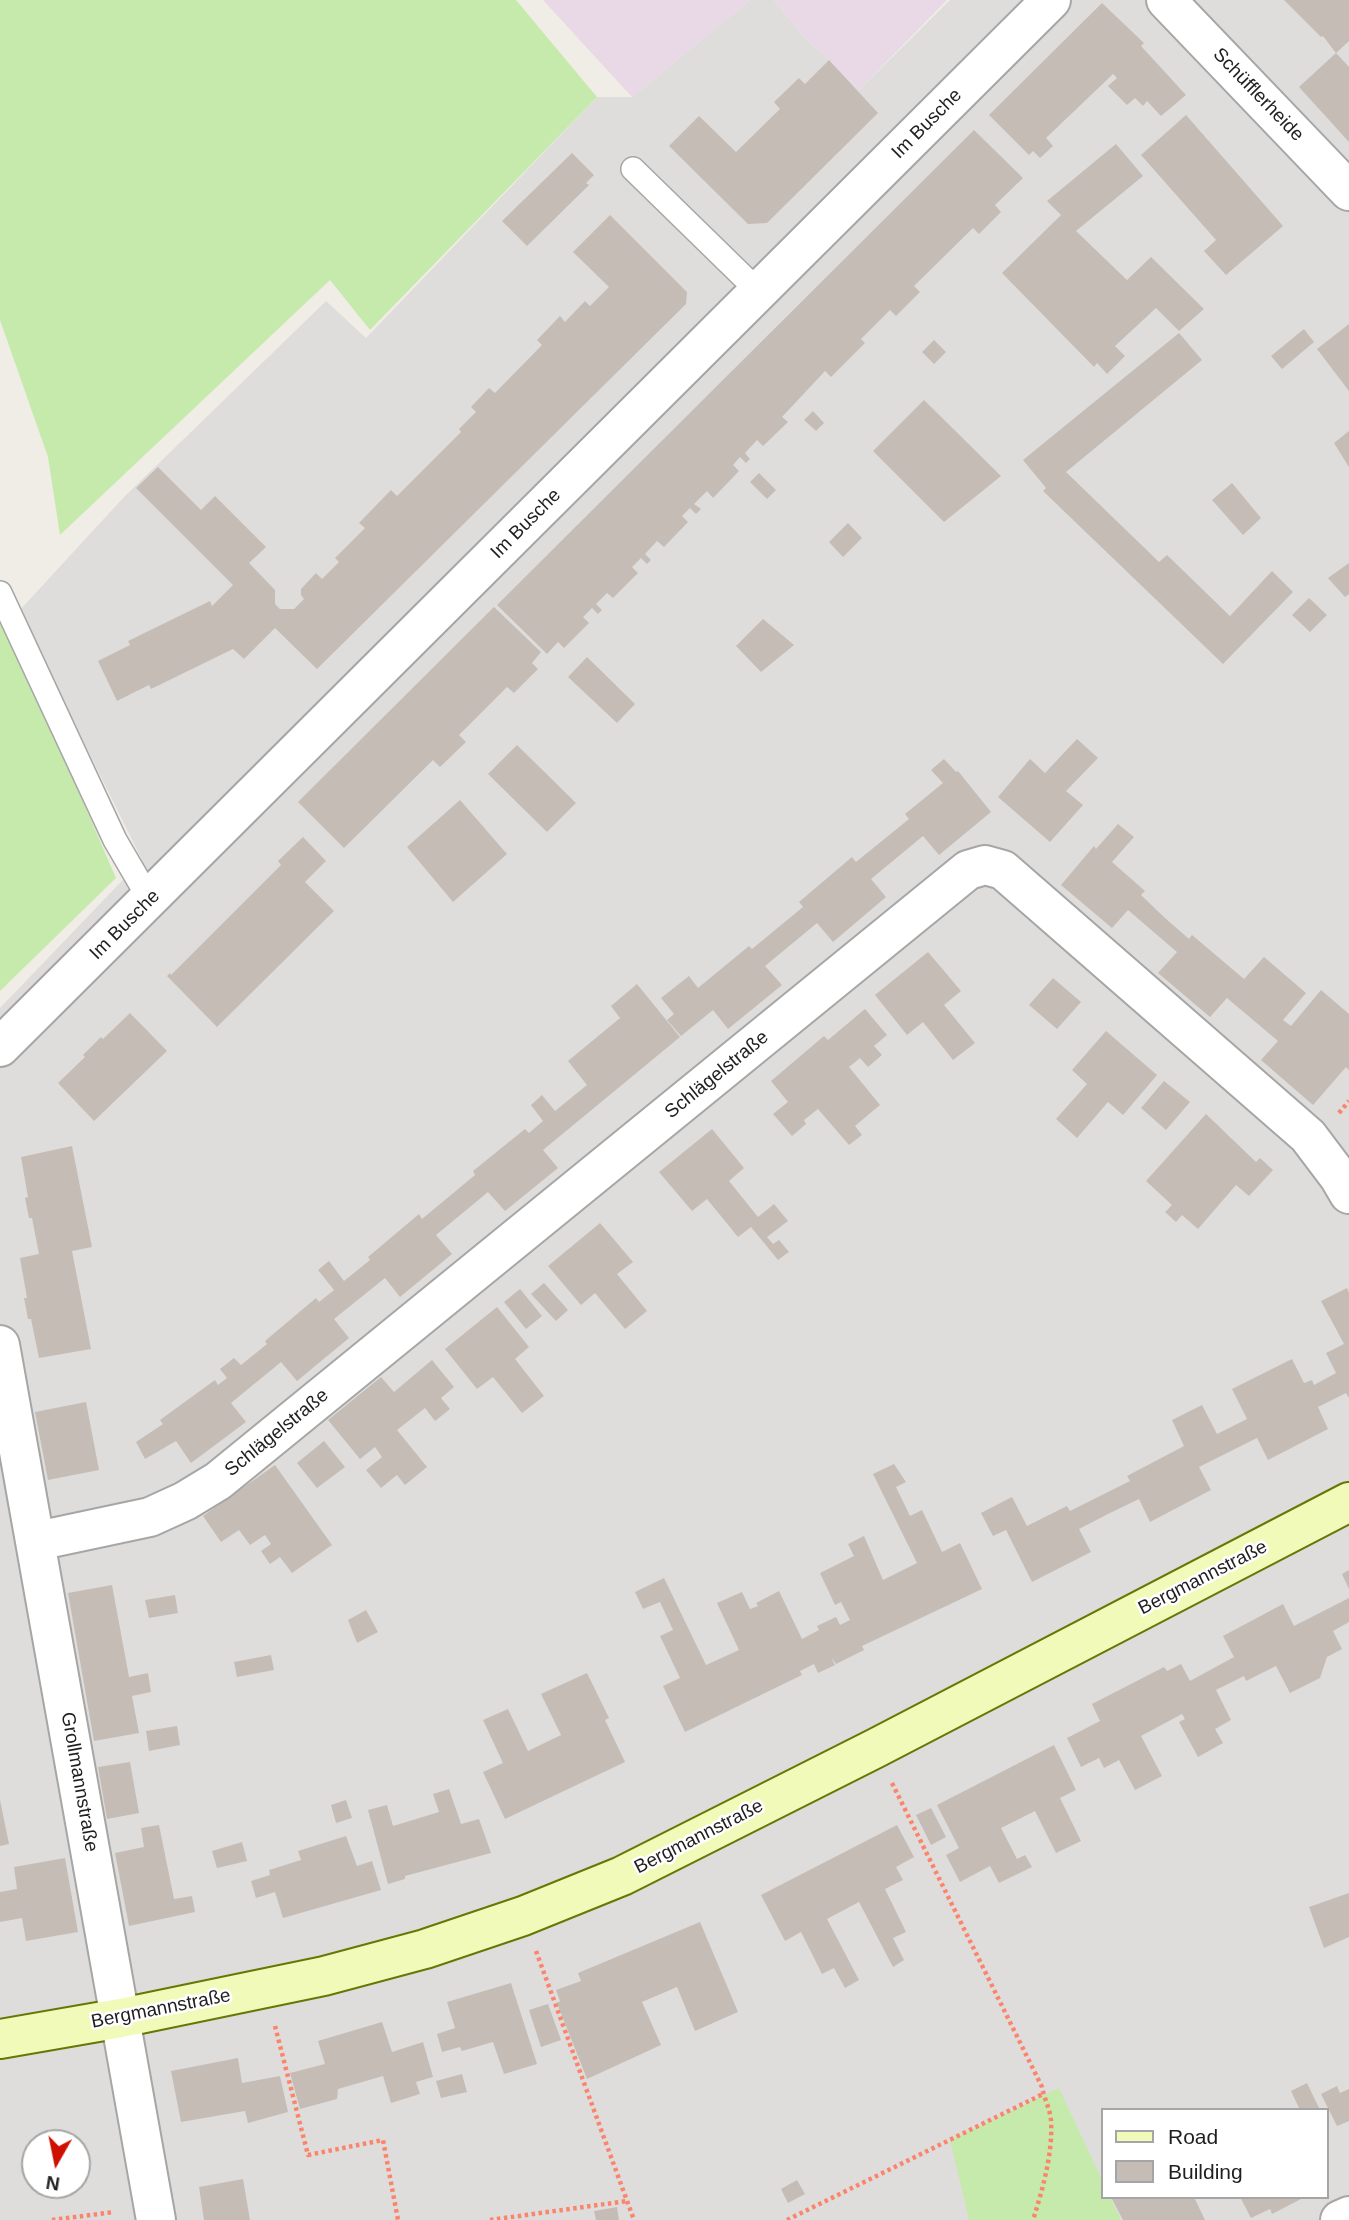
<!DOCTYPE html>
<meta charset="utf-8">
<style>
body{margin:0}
#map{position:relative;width:1349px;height:2220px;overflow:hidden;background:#f0ede6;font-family:Helvetica,sans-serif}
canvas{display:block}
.legend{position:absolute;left:1101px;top:2108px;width:228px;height:91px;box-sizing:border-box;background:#fff;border:2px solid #a5a5a5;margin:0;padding:9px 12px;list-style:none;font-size:21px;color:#1f1f1f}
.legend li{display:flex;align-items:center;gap:14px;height:35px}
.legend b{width:35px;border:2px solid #a5a5a5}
.north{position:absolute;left:21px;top:2129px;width:70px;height:70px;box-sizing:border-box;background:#fff;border:2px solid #a5a5a5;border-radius:50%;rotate:189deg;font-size:19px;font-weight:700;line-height:28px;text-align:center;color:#1f1f1f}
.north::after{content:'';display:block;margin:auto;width:24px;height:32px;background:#cf0f00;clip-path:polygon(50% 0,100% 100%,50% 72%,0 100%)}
</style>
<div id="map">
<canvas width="1349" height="2220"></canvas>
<ul class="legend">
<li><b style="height:9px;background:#f2faba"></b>Road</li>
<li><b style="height:19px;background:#c5bdb5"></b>Building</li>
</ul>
<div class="north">N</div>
</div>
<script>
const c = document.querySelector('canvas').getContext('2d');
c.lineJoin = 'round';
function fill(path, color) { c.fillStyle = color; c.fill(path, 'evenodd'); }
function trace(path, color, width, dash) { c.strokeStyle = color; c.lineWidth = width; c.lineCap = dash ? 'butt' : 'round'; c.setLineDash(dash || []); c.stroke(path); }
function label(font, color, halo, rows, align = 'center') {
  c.font = font + ' Helvetica,sans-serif'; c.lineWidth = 5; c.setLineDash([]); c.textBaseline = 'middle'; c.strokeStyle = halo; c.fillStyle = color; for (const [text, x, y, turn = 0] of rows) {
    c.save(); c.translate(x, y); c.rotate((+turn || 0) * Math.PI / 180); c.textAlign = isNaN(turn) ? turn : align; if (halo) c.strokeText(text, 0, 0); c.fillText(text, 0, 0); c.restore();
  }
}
fill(new Path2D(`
 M 750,0 L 774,0 L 801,33 L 859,90 L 950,0 L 1349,0 L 1349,2220 L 0,2220 L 0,1008 L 142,860 L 19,611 L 124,497 L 326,301 L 366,338 L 597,97 L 632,97 ZM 1102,2110 L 1326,2110 L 1326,2197 L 1102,2197 ZM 35,2143 L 77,2143 L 77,2185 L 35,2185 Z`), '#dedddc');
fill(new Path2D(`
 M 543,0 L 750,0 L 632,97 Z
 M 774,0 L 947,0 L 859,90 L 801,33 Z`), '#e9d8e5');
fill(new Path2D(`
 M 0,0 L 516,0 L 597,97 L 370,330 L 330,280 L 60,535 L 48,457 L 0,320 Z
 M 0,610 L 116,878 L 0,991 Z
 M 1059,2088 L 1102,2180 L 1102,2197 L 1110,2197 L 1121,2220 L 969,2220 L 950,2140 Z`), '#c6eaac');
fill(new Path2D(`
 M 1284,0 L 1349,0 L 1349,41 L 1336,53 L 1349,67 L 1349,142 L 1299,87 L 1336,53 L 1323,36 L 1321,37 Z
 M 1102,3 L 1144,43 L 1141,46 L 1186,95 L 1161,116 L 1147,101 L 1143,106 L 1135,98 L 1127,105 L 1108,86 L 1117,78 L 1113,74 L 1046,138 L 1053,146 L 1040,158 L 1033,151 L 1029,155 L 989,115 Z
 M 829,60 L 878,113 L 767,223 L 748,224 L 669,146 L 699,116 L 736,152 L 780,109 L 774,102 L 799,78 L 805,84 Z
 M 1186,115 L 1283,226 L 1226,275 L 1204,251 L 1216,240 L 1141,155 Z
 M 974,130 L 1023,178 L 995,205 L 1001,212 L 979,234 L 973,228 L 914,286 L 920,292 L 896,316 L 890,310 L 861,339 L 865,343 L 831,377 L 825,371 L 782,417 L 788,422 L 763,446 L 757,440 L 745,453 L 750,459 L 746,463 L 740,457 L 733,465 L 739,471 L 713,498 L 707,491 L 694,504 L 701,509 L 696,514 L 690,508 L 682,516 L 688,522 L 664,547 L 657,541 L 645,554 L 651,560 L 647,564 L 641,558 L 632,567 L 638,573 L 613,598 L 607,593 L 596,604 L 602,610 L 598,614 L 592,608 L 583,617 L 589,623 L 564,648 L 558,642 L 547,654 L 497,605 Z
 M 1116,144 L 1143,176 L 1076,231 L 1127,280 L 1151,257 L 1204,309 L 1179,331 L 1156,308 L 1115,346 L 1125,356 L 1107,374 L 1097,363 L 1094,367 L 1002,273 L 1061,215 L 1047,201 Z
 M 572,153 L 594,175 L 586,183 L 589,185 L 527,246 L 502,221 Z
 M 610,215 L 687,292 L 686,304 L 317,669 L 275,628 L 244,659 L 233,649 L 151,689 L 149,685 L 117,701 L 98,661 L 130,645 L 128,641 L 210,601 L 212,606 L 233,585 L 136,488 L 158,467 L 201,510 L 215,496 L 266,547 L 249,563 L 275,590 L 275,604 L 280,609 L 294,609 L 304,599 L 301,595 L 301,589 L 316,573 L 322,579 L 339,562 L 335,558 L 365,528 L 359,523 L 391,490 L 397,496 L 461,432 L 459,429 L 476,412 L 471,407 L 489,388 L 495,393 L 542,345 L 537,340 L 560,316 L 565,322 L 585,301 L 590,306 L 609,287 L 573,252 Z
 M 1349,324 L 1349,391 L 1317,349 Z
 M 1304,329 L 1314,342 L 1282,369 L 1271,356 Z
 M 1179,333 L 1202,360 L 1066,472 L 1159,562 L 1167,555 L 1230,616 L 1272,571 L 1293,592 L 1223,664 L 1043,491 L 1046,488 L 1023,460 Z
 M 934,340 L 946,352 L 934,364 L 922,352 Z
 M 924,400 L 1001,476 L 944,522 L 873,451 Z
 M 813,411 L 824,423 L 816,431 L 804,420 Z
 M 1349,431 L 1349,467 L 1334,443 Z
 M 759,473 L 776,490 L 767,499 L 750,482 Z
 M 1232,483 L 1261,518 L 1243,535 L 1212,500 Z
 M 848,523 L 862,538 L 843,557 L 829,542 Z
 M 1349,563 L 1349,594 L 1345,597 L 1328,578 Z
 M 1309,598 L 1327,615 L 1310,632 L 1292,615 Z
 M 494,607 L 541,652 L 532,663 L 538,669 L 514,693 L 507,687 L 459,735 L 466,742 L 440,767 L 433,760 L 344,848 L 298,802 Z
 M 763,619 L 794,645 L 761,672 L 736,646 Z
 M 587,657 L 635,704 L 617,723 L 568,677 Z
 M 1077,739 L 1098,758 L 1066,791 L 1083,805 L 1050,842 L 998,797 L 1030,759 L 1045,773 Z
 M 517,745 L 576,803 L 547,832 L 488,774 Z
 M 944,759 L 956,772 L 958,771 L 991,812 L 939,855 L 923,836 L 871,879 L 886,897 L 833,942 L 817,923 L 765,966 L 782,985 L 728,1029 L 713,1010 L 681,1036 L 667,1020 L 674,1014 L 661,998 L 689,976 L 698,988 L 749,946 L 752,949 L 803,907 L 799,902 L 852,857 L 856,862 L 909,819 L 905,814 L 943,783 L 931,770 Z
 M 460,800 L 507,854 L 453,902 L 407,847 Z
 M 1118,824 L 1134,837 L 1112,862 L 1145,891 L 1141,895 L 1165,918 L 1189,939 L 1192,935 L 1244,979 L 1264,957 L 1306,993 L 1283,1020 L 1291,1026 L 1321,990 L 1349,1014 L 1349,1070 L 1346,1067 L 1313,1105 L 1261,1060 L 1278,1041 L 1227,998 L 1210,1017 L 1158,973 L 1177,952 L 1128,910 L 1112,928 L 1061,885 L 1094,846 L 1096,849 Z
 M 303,837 L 326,861 L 305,882 L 334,911 L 217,1027 L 167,976 L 170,973 L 171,975 L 281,865 L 278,861 Z
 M 928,952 L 961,991 L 944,1005 L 975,1043 L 953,1060 L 923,1022 L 907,1035 L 875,995 Z
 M 1053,978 L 1081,1002 L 1057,1029 L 1029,1005 Z
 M 637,984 L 680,1037 L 543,1150 L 558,1168 L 505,1211 L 488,1192 L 436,1235 L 452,1254 L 400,1297 L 385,1278 L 334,1319 L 349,1338 L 297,1381 L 281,1362 L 231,1403 L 246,1422 L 191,1463 L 176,1441 L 145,1459 L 136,1442 L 163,1424 L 160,1420 L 215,1380 L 218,1385 L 227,1378 L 220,1369 L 234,1358 L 241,1365 L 267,1344 L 265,1341 L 316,1298 L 319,1302 L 334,1290 L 318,1270 L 329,1261 L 344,1281 L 370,1260 L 368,1257 L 419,1214 L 422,1219 L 475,1175 L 473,1171 L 525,1129 L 529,1133 L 543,1121 L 531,1105 L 542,1095 L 555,1111 L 587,1085 L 568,1061 L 620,1018 L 611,1006 Z
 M 865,1009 L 887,1035 L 874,1046 L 882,1055 L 868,1067 L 860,1058 L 849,1067 L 880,1105 L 855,1126 L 862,1135 L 849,1145 L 818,1109 L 804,1120 L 806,1124 L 792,1136 L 773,1114 L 788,1102 L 771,1081 L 824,1036 L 828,1040 Z
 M 130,1013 L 167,1051 L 94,1121 L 58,1083 L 85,1057 L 83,1055 L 101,1037 L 103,1039 Z
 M 1106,1031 L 1157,1075 L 1123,1115 L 1108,1102 L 1077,1138 L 1056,1119 L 1087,1084 L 1072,1070 Z
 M 1164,1081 L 1190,1102 L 1166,1130 L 1141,1108 Z
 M 1206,1114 L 1256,1162 L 1260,1158 L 1273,1170 L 1249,1196 L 1236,1185 L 1198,1229 L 1182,1215 L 1176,1222 L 1165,1212 L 1172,1205 L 1146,1181 Z
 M 712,1129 L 744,1168 L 729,1181 L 758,1217 L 774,1204 L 788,1221 L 767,1237 L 773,1244 L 779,1240 L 789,1252 L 778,1260 L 751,1227 L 738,1237 L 707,1199 L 692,1211 L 659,1172 Z
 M 72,1146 L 92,1247 L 72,1251 L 91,1349 L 39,1358 L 31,1319 L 28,1319 L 24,1298 L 27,1298 L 20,1258 L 39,1254 L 32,1218 L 29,1218 L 25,1198 L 28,1197 L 21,1157 Z
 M 600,1223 L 633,1262 L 617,1274 L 647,1311 L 625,1329 L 595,1293 L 581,1305 L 548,1266 Z
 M 544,1283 L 568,1310 L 556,1321 L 531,1294 Z
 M 1347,1288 L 1349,1293 L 1349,1398 L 1346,1393 L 1318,1407 L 1328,1429 L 1268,1460 L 1257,1438 L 1199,1467 L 1211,1490 L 1150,1522 L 1139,1499 L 1108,1514 L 1079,1529 L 1091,1552 L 1032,1582 L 1006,1530 L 993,1536 L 981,1513 L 1012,1497 L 1027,1526 L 1067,1506 L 1070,1511 L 1130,1481 L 1127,1476 L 1184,1446 L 1172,1420 L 1202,1405 L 1217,1434 L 1247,1419 L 1232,1389 L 1292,1359 L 1304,1383 L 1312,1380 L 1314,1385 L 1336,1373 L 1326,1353 L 1344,1344 L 1321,1301 Z
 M 520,1289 L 542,1316 L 526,1329 L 504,1302 Z
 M 497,1307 L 529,1347 L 515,1359 L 544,1396 L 522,1413 L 493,1377 L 477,1389 L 445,1349 Z
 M 432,1360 L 454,1387 L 441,1398 L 450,1409 L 435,1421 L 425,1408 L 397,1430 L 427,1467 L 405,1485 L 397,1475 L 381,1488 L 366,1470 L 382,1457 L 375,1447 L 360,1459 L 328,1420 L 381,1377 L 394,1392 Z
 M 86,1402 L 99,1470 L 48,1480 L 35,1412 Z
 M 324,1441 L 345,1467 L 317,1488 L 297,1463 Z
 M 894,1464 L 906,1482 L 896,1487 L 910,1516 L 922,1510 L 942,1552 L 960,1543 L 982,1589 L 862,1646 L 864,1650 L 836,1664 L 831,1657 L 835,1665 L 818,1673 L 814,1664 L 800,1671 L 802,1675 L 685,1732 L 663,1686 L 680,1678 L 660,1636 L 673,1630 L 660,1602 L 643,1609 L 635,1592 L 664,1578 L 706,1665 L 739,1650 L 717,1603 L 742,1592 L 750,1609 L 758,1606 L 756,1603 L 779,1591 L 802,1639 L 819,1630 L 817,1626 L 836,1617 L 840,1625 L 850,1620 L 841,1602 L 835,1605 L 820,1573 L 854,1556 L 848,1544 L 864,1536 L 883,1580 L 917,1563 L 873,1474 Z
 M 275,1465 L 332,1545 L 292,1573 L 280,1557 L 270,1564 L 261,1551 L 271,1544 L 265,1535 L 250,1545 L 239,1530 L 221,1542 L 203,1516 Z
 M 1349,1570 L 1349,1589 L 1342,1574 Z
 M 112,1585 L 129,1677 L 148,1673 L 151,1692 L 132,1696 L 139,1733 L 94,1741 L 68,1593 Z
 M 175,1595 L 178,1613 L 149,1618 L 145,1600 Z
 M 1349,1598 L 1349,1622 L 1333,1631 L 1342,1649 L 1327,1657 L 1320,1678 L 1290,1693 L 1276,1666 L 1246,1681 L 1244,1676 L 1216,1690 L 1231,1720 L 1215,1729 L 1223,1743 L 1198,1757 L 1179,1722 L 1185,1719 L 1182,1714 L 1141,1736 L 1162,1776 L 1135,1790 L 1119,1760 L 1104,1768 L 1099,1758 L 1081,1767 L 1067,1738 L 1100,1721 L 1092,1704 L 1164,1667 L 1167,1671 L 1181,1664 L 1190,1681 L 1234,1657 L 1223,1636 L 1283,1604 L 1294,1626 Z
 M 366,1610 L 378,1632 L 357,1643 L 348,1620 Z
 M 271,1655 L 274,1670 L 237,1677 L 234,1662 Z
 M 587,1673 L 609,1718 L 605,1720 L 625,1762 L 505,1819 L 483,1772 L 503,1763 L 483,1720 L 508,1709 L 528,1751 L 561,1735 L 541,1694 Z
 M 177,1726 L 180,1745 L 149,1751 L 146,1731 Z
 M 1054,1745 L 1076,1790 L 1060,1798 L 1081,1841 L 1056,1853 L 1035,1811 L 1001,1828 L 1017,1859 L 1025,1855 L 1032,1867 L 999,1883 L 990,1866 L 960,1882 L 946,1855 L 959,1848 L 937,1805 Z
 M 130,1762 L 139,1813 L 107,1819 L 98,1767 Z
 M 449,1789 L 461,1824 L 479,1819 L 491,1853 L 405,1876 L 405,1879 L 388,1884 L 368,1810 L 387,1805 L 393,1826 L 439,1812 L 433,1794 Z
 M 0,1800 L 9,1844 L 0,1846 Z
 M 346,1800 L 352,1818 L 336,1823 L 331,1805 Z
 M 931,1808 L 946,1837 L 931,1845 L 916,1815 Z
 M 159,1825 L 174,1899 L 192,1896 L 195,1912 L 129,1926 L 115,1853 L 144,1847 L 141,1828 Z
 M 897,1825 L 914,1857 L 896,1867 L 903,1880 L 885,1889 L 906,1932 L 893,1938 L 904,1960 L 893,1967 L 859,1902 L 827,1919 L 859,1980 L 845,1988 L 834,1968 L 822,1974 L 801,1932 L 785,1941 L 761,1895 Z
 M 346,1836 L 357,1866 L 372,1861 L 381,1890 L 283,1918 L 275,1892 L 256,1898 L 251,1881 L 270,1875 L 269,1870 L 301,1860 L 298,1851 Z
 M 242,1842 L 247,1861 L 217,1868 L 212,1851 Z
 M 65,1858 L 78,1932 L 26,1941 L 22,1918 L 0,1922 L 0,1892 L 17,1889 L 14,1867 Z
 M 1349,1893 L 1349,1937 L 1324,1948 L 1309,1907 Z
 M 700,1922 L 738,2012 L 695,2031 L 677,1987 L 642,2002 L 661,2045 L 587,2079 L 557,2003 L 560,2001 L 556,1990 L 581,1981 L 578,1973 Z
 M 511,1983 L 537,2064 L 504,2074 L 493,2042 L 462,2051 L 460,2047 L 442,2052 L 437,2034 L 455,2028 L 447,2002 Z
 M 548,2004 L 561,2040 L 541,2047 L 529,2010 Z
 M 382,2022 L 392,2052 L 423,2042 L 433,2077 L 416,2082 L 420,2094 L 391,2103 L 383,2076 L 338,2089 L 337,2099 L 300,2109 L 290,2073 L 325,2064 L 318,2041 Z
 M 238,2058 L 242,2083 L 280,2076 L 288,2112 L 248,2123 L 245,2111 L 181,2122 L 171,2071 Z
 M 462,2074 L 467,2092 L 441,2098 L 436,2081 Z
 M 1307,2083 L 1320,2110 L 1300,2110 L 1291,2091 Z
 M 1337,2086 L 1340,2093 L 1349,2089 L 1349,2121 L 1337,2126 L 1321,2094 Z
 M 243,2179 L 250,2220 L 204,2220 L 199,2187 Z
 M 797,2180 L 805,2194 L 788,2203 L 781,2189 Z
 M 1111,2197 L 1194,2197 L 1205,2220 L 1123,2220 Z
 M 1240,2197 L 1305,2197 L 1272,2214 L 1270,2209 L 1251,2218 Z
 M 617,2207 L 619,2220 L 596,2220 L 594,2211 Z`), '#c5bdb5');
const lane = new Path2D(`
 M 633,169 L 759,292
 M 0,593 L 115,840 L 150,900`);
const street = new Path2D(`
 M 1166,0 L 1349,191
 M 0,1047 L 1051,0
 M 0,1345 L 156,2220
 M 37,1541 L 150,1517 L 185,1501 L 218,1481 L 968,870 L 985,865 L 1003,870 L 1308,1136 L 1339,1177 L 1349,1194
 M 1340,2220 L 1349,2216`);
const secondary = new Path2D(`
 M 0,2039 L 121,2018 L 324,1976 L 425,1949 L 523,1916 L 622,1876 L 876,1748 L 1349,1502`);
trace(lane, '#a6a6a6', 26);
trace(street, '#a6a6a6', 42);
trace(secondary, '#647904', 42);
trace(new Path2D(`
 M 1339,1113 L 1349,1101
 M 892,1783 L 1042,2087 C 1044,2098 1050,2109 1051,2120 C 1053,2153 1043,2188 1033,2220
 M 536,1951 L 634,2220
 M 275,2026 L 308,2155 L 383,2140 L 398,2220
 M 52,2220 L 114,2212
 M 490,2220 L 627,2201
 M 787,2220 L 1043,2094`), '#fb856c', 4.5, [3.5, 3.5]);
trace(lane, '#fff', 23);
trace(street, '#fff', 38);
trace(secondary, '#f2faba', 38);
label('19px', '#1f1f1f', '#fff', [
 ["Schüfflerheide",1258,95,46],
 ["Im Busche",927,124,-45],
 ["Im Busche",526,524,-45],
 ["Im Busche",125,925,-45],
 ["Schlägelstraße",717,1075,-39],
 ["Schlägelstraße",277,1433,-39],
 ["Bergmannstraße",1203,1578,-27],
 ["Grollmannstraße",79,1782,80],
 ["Bergmannstraße",699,1837,-27],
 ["Bergmannstraße",161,2009,-11]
]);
</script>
